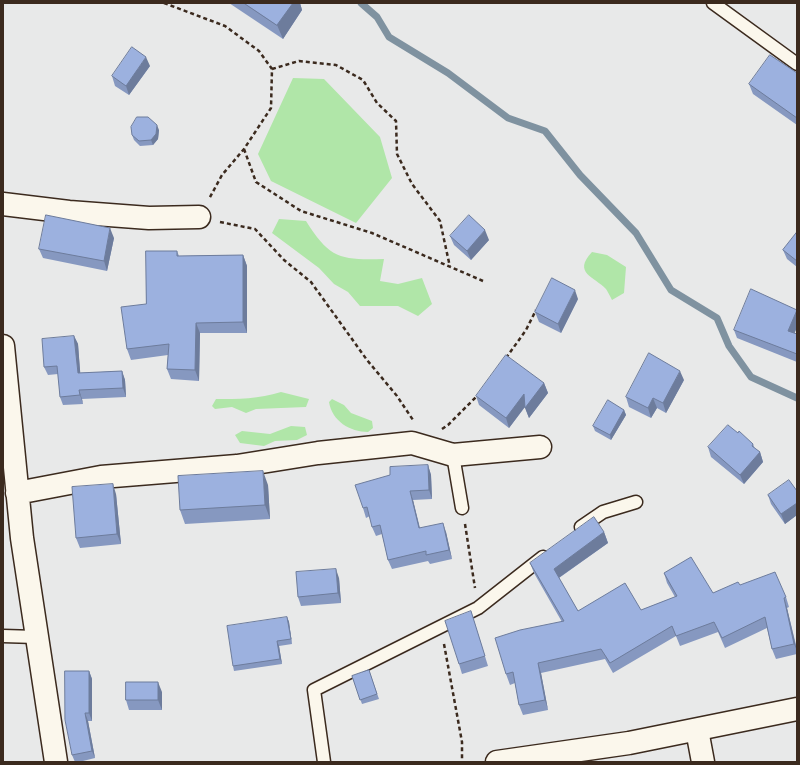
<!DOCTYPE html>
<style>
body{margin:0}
#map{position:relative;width:800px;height:765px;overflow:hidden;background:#e8e9e9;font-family:"Balsamiq Sans",sans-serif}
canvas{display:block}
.frame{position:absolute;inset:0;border:4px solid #3b2a1e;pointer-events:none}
</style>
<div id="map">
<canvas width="800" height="765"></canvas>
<div class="frame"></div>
</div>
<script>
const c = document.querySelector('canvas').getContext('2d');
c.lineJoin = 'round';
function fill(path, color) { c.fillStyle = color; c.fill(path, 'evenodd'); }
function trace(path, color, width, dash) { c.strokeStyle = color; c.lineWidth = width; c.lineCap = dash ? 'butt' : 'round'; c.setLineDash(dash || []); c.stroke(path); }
fill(new Path2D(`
 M 293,78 L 324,79 L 380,137 L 392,178 L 356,223 L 271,181 L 258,154 Z
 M 279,219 L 306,221 C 330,259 340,260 384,259 L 380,281 L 398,284 L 422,278 L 432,304 L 418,316 L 398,306 L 360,306 L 348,292 L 334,284 L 319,268 L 272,233 Z
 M 592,252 L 607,255 L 626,267 L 624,293 L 612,300 C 610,296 608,292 606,289 C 595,277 572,273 592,252 Z
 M 281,392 L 309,399 L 306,407 L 256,409 L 246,413 L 232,407 L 215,409 L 212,406 L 216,399 C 238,399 259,399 281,392 Z
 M 332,399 L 344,405 L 351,413 L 372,421 L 373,428 L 368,432 C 350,432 332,421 329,402 Z
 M 291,426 L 305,427 L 307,435 L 297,440 L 275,441 L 264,446 L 240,443 L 235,435 L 242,431 L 270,434 Z`), '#b0e6a8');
trace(new Path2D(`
 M 361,3 L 377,17 L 389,37 L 448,73 L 508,118 L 545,131 L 580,175 L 636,233 L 671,290 L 717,318 L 729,346 L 751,377 L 797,398`), '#7f92a0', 7);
const lane = new Path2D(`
 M 713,3 L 797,64
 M 453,455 L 462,508
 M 581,527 L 603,512 L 636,502
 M 3,636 L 36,637
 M 324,762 L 314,690 L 478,608 L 543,557`);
const street = new Path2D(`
 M 3,204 L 69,212 L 149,218 L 199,217
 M 3,346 L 22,538 L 56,762
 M 17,493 L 101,477 L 237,466 L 318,453 L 412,443 L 453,455 L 540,447
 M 697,730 L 703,762`);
const secondary = new Path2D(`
 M 497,762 L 629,743 L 797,709`);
trace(lane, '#3b2a1e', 15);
trace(street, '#3b2a1e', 25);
trace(secondary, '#3b2a1e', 25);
trace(new Path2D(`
 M 164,3 L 225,26 L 259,51 L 272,69 L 271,108 L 244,149 L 222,175 L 209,199
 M 272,69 L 299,61 L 336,65 L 363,80 L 377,103 L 396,121 L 397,154 L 412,184 L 440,221 L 450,267
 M 244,149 L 256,182 L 301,211 L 372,233 L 483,281
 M 220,222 L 255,229 L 284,260 L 311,282 L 367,360 L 397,396 L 413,420
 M 506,358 L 526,330 L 536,310
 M 442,429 L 448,425 L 477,396
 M 465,524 L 475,588
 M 444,644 L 462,742 L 462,762`), '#3b2a1e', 2.5, [4, 3]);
trace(lane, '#fbf7ec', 12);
trace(street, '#fbf7ec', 22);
trace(secondary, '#fbf7ec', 22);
fill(new Path2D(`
 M 229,3 L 300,3 L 302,10 L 283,39 Z
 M 150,66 L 129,95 L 115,86 L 112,76 Z
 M 797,73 L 797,125 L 753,94 L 749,84 Z
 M 159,130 L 158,139 L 153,145 L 140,146 L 134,140 L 132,135 Z
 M 797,232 L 797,267 L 787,259 L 783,250 Z
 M 450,236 L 489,240 L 471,260 L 454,245 Z
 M 114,238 L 107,271 L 43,258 L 39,249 Z
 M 177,251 L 179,256 L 243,255 L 247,266 L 247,333 L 200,333 L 199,381 L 171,379 L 167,369 L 168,355 L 131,360 L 127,349 L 146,304 Z
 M 578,299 L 561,333 L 539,322 L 535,312 Z
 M 797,310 L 797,327 L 794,333 L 797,334 L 797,362 L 737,338 L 734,330 Z
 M 74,336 L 78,344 L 80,373 L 122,371 L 125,380 L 126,397 L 82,399 L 83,404 L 63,405 L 60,397 L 58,374 L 48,375 L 44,367 Z
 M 684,380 L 666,413 L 657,408 L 651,418 L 629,407 L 626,397 Z
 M 544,383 L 548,393 L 529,418 L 525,407 L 509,428 L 479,405 L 476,396 Z
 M 624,410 L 626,415 L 611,440 L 595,431 L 593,426 Z
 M 738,433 L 753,444 L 755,449 L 760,452 L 763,462 L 744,484 L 711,457 L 708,447 Z
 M 428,465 L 431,475 L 432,499 L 413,500 L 420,528 L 446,532 L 452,559 L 430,564 L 428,561 L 392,569 L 388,560 L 382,534 L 376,536 L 372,527 L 370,516 L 366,518 L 363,508 Z
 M 268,485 L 270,519 L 185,524 L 180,510 Z
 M 797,491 L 797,515 L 785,524 L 771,504 L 768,495 Z
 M 116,494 L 121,544 L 80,548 L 76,538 Z
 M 604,532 L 608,543 L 559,578 L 578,611 L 641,610 L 675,597 L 667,583 L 664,573 L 713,593 L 740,585 L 786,597 L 789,607 L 787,608 L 797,649 L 797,654 L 776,659 L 772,649 L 767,628 L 725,648 L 718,632 L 680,646 L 676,636 L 613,673 L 605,659 L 541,673 L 548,710 L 523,715 L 519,705 L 515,683 L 510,685 L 506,674 L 562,622 L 534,573 L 530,563 Z
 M 339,578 L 341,603 L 301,606 L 298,597 Z
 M 471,611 L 488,666 L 462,674 L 459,664 Z
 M 287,617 L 289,622 L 292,644 L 279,646 L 282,664 L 234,671 L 233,666 Z
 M 369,670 L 379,699 L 362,704 L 352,676 Z
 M 89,671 L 92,679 L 92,721 L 88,721 L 95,758 L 79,762 L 75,762 L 72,755 Z
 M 162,692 L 162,710 L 129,710 L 126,700 Z`), '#8698c0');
fill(new Path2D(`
 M 293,3 L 300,3 L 302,10 L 283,39 L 277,25 Z
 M 146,57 L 150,66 L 129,95 L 126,86 Z
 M 157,125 L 159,130 L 158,139 L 153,145 L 151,140 Z
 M 110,228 L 114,238 L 107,271 L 104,261 Z
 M 485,230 L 489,240 L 471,260 L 467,251 Z
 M 243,255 L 247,266 L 247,333 L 243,322 Z
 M 575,290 L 578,299 L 561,333 L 558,324 Z
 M 797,310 L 797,327 L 792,340 L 788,331 Z
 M 196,323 L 200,333 L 199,381 L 195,370 Z
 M 74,336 L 78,344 L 81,382 L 78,373 Z
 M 122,371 L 125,380 L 126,397 L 123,388 Z
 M 680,371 L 684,380 L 666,413 L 663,403 Z
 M 544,383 L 548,393 L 529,418 L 525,408 Z
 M 79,390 L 82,399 L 83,404 L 80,395 Z
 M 524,394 L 527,404 L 509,428 L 506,418 Z
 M 653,398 L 657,408 L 651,418 L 648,408 Z
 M 624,410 L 626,415 L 611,440 L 610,435 Z
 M 760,452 L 763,462 L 744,484 L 740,475 Z
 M 428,465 L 431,475 L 432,499 L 429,490 Z
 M 263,471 L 268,485 L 270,519 L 265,505 Z
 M 113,484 L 116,494 L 121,544 L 117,534 Z
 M 410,491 L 413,500 L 422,538 L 419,528 Z
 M 797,503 L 797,515 L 785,524 L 781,514 Z
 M 443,523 L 446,532 L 452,559 L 449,550 Z
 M 604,532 L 608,543 L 557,579 L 554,569 Z
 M 336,569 L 339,578 L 341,603 L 338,593 Z
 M 784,598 L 787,608 L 797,651 L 794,644 Z
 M 287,617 L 289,622 L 292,644 L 291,639 Z
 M 277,641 L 279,646 L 282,664 L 280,659 Z
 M 538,663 L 541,673 L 548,710 L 545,700 Z
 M 89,671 L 92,679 L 92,721 L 89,713 Z
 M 158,682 L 162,692 L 162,710 L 158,700 Z
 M 85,713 L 88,721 L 95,758 L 92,751 Z`), '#6d7c9c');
const building = new Path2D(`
 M 244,3 L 293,3 L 277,25 Z
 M 132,47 L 146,57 L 126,86 L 112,76 Z
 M 770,55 L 797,73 L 797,118 L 749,84 Z
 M 137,117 L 148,117 L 157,125 L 156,134 L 151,140 L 139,141 L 132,135 L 131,127 Z
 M 46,215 L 110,228 L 104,261 L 39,249 Z
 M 469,215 L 485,230 L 467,251 L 450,236 Z
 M 797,232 L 797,261 L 783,250 Z
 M 146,251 L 177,251 L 177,256 L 243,255 L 243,322 L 196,323 L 195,370 L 167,369 L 169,344 L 127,349 L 121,307 L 146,304 Z
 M 552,278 L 575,290 L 558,324 L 535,312 Z
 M 751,289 L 797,310 L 788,331 L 797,334 L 797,354 L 734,330 Z
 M 74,336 L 78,373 L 122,371 L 123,388 L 79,390 L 80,395 L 60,397 L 57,366 L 44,367 L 42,339 Z
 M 649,353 L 680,371 L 663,403 L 653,398 L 648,408 L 626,397 Z
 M 506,355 L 544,383 L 525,408 L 524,394 L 506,418 L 476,396 Z
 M 608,400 L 624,410 L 610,435 L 593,426 Z
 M 728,425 L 738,433 L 739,431 L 753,444 L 752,446 L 760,452 L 740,475 L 708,447 Z
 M 428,465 L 429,490 L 410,491 L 419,528 L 443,523 L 449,550 L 426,555 L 426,551 L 388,560 L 380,525 L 372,527 L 367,507 L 363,508 L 355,485 L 390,475 L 390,467 Z
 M 263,471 L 265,505 L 180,510 L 178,476 Z
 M 789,480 L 797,491 L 797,503 L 781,514 L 768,495 Z
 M 113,484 L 117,534 L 76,538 L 72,487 Z
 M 594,517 L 604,532 L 554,569 L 578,611 L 625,583 L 641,610 L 677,596 L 664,573 L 691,557 L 713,593 L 738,582 L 740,585 L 775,572 L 786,597 L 784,598 L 794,644 L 772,649 L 765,617 L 722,638 L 714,622 L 676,636 L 672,626 L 610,663 L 601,649 L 538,663 L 545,700 L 519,705 L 513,672 L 506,674 L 495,638 L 520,630 L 564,621 L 530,563 Z
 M 336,569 L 338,593 L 298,597 L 296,572 Z
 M 471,611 L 485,656 L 459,664 L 445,621 Z
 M 287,617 L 291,639 L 277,641 L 280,659 L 233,666 L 227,626 Z
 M 369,670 L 377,694 L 360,700 L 352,676 Z
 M 65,671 L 89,671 L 89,713 L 85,713 L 92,751 L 72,755 L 65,720 Z
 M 126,682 L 158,682 L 158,700 L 126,700 Z`);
fill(building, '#9cb1df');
trace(building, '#6d7c9c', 1);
</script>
